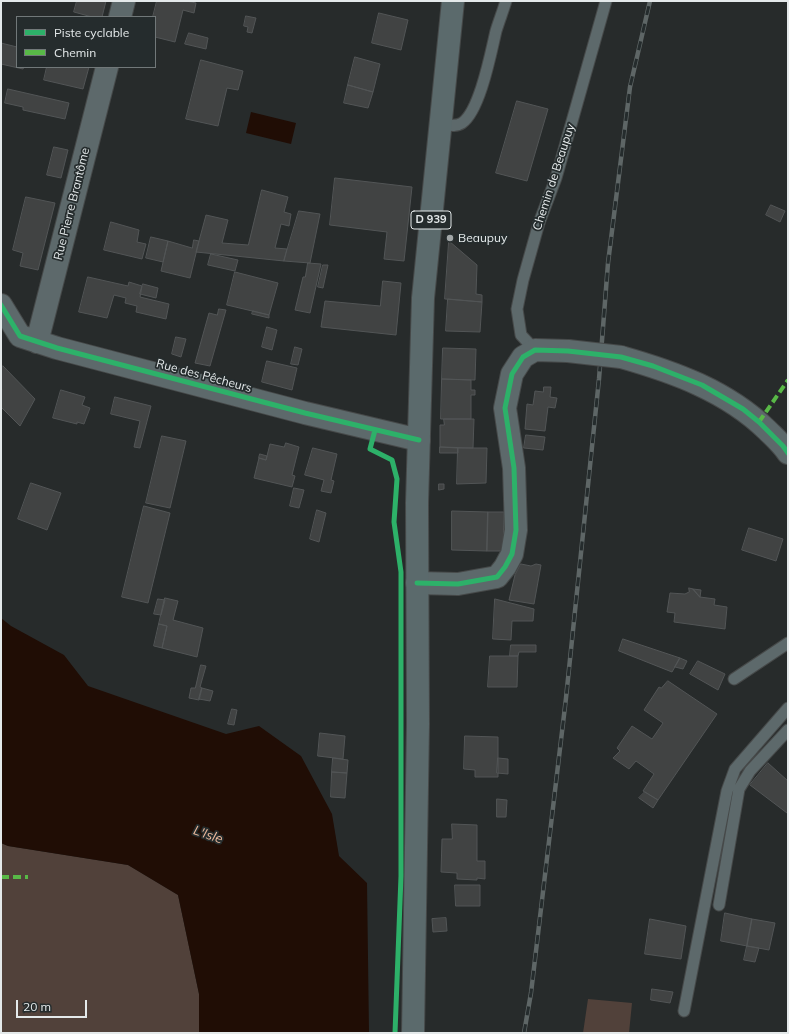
<!DOCTYPE html>
<meta charset="utf-8">
<style>
body{margin:0}
#map{position:relative;width:789px;height:1034px;overflow:hidden;background:#272b2b;font-family:Mulish,sans-serif}
canvas{display:block}
.frame{position:absolute;inset:0;border:2px solid #e4e9ea;pointer-events:none}
.legend{position:absolute;left:16px;top:16px;width:140px;height:52px;box-sizing:border-box;background:#252c2d;border:1px solid #717879;margin:0;padding:5px 7px;list-style:none;font-size:12px;color:#e4e9ea}
.legend li{display:flex;align-items:center;gap:8px;height:20px}
.legend b{width:20px;border:1px solid #717879}
.scale{position:absolute;left:16px;top:1000px;width:71px;height:18px;box-sizing:border-box;border:2px solid #e4e9ea;border-top:0;padding-left:5px;font-size:12px;line-height:14px;white-space:nowrap;color:#e4e9ea;-webkit-text-stroke:3px #252c2d;paint-order:stroke}
</style>
<div id="map">
<canvas width="789" height="1034"></canvas>
<div class="frame"></div>
<ul class="legend">
<li><b style="height:5px;background:#2db169"></b>Piste cyclable</li>
<li><b style="height:5px;background:#58b947"></b>Chemin</li>
</ul>
<div class="scale">20 m</div>
</div>
<script>
const c = document.querySelector('canvas').getContext('2d');
c.lineJoin = 'round';
function fill(path, color) { c.fillStyle = color; c.fill(path, 'evenodd'); }
function trace(path, color, width, dash) { c.strokeStyle = color; c.lineWidth = width; c.lineCap = dash ? 'butt' : 'round'; c.setLineDash(dash || []); c.stroke(path); }
function label(font, color, halo, rows, align = 'center') {
  c.font = font + ' Mulish,sans-serif'; c.lineWidth = 3.5; c.setLineDash([]); c.textBaseline = 'middle'; c.strokeStyle = halo; c.fillStyle = color; for (const [text, x, y, turn = 0] of rows) {
    c.save(); c.translate(x, y); c.rotate((+turn || 0) * Math.PI / 180); c.textAlign = isNaN(turn) ? turn : align; if (halo) c.strokeText(text, 0, 0); c.fillText(text, 0, 0); c.restore();
  }
}
fill(new Path2D(`
 M 1,843 L 8,846 L 128,865 L 178,895 L 199,994 L 199,1033 L 1,1033 Z
 M 588,999 L 632,1003 L 629,1033 L 583,1033 Z`), '#51413a');
fill(new Path2D(`
 M 251,112 L 296,123 L 291,144 L 246,133 Z
 M 1,618 L 11,626 L 64,655 L 88,686 L 226,734 L 259,726 L 301,756 L 332,814 L 339,856 L 367,883 L 369,1033 L 199,1033 L 199,994 L 178,895 L 128,865 L 8,846 L 1,843 Z`), '#200d05');
const building = new Path2D(`
 M 77,1 L 106,1 L 102,17 L 92,17 L 74,12 Z
 M 157,1 L 186,1 L 196,3 L 194,13 L 183,10 L 175,42 L 155,37 L 155,17 L 153,17 Z
 M 379,13 L 408,20 L 401,50 L 372,43 Z
 M 246,16 L 256,18 L 252,33 L 247,32 L 248,27 L 244,26 Z
 M 189,33 L 208,38 L 206,49 L 185,44 Z
 M 1,43 L 17,47 L 17,67 L 24,67 L 23,69 L 1,64 Z
 M 355,57 L 380,64 L 373,92 L 348,85 Z
 M 201,60 L 243,71 L 238,90 L 227,88 L 218,126 L 186,119 Z
 M 47,67 L 89,67 L 83,89 L 44,80 Z
 M 348,85 L 373,92 L 368,108 L 344,103 Z
 M 8,89 L 69,103 L 65,119 L 23,110 L 23,107 L 5,103 Z
 M 517,101 L 548,109 L 527,181 L 496,173 Z
 M 54,147 L 68,150 L 61,178 L 47,175 Z
 M 335,178 L 412,187 L 404,261 L 384,259 L 387,232 L 330,225 Z
 M 262,190 L 288,197 L 284,212 L 291,214 L 289,226 L 281,224 L 275,248 L 287,249 L 284,261 L 196,252 L 206,215 L 228,220 L 222,243 L 248,245 Z
 M 26,197 L 55,203 L 38,270 L 20,266 L 23,253 L 13,250 Z
 M 771,205 L 785,211 L 780,222 L 766,215 Z
 M 299,211 L 320,214 L 310,263 L 284,261 Z
 M 111,222 L 139,230 L 137,242 L 146,244 L 142,259 L 104,250 Z
 M 151,237 L 168,241 L 163,262 L 146,258 Z
 M 194,240 L 199,241 L 190,278 L 161,271 L 168,241 L 192,248 Z
 M 449,241 L 477,265 L 476,294 L 482,295 L 482,302 L 445,299 Z
 M 211,254 L 238,260 L 235,271 L 208,265 Z
 M 308,263 L 321,264 L 310,313 L 295,310 L 303,277 L 305,277 Z
 M 323,265 L 328,265 L 323,288 L 318,287 Z
 M 235,272 L 278,283 L 269,315 L 227,305 Z
 M 88,277 L 128,286 L 129,282 L 142,286 L 140,297 L 169,304 L 166,319 L 136,312 L 137,306 L 125,303 L 126,298 L 114,295 L 107,318 L 79,312 Z
 M 383,281 L 401,283 L 396,335 L 321,327 L 325,301 L 380,306 Z
 M 143,284 L 158,288 L 156,298 L 140,294 Z
 M 448,299 L 482,302 L 480,332 L 446,331 Z
 M 219,309 L 226,310 L 210,366 L 195,363 L 209,313 L 217,315 Z
 M 253,311 L 269,315 L 269,318 L 252,314 Z
 M 267,327 L 277,330 L 272,350 L 262,347 Z
 M 176,337 L 186,339 L 181,357 L 172,354 Z
 M 295,347 L 302,349 L 298,365 L 291,364 Z
 M 443,348 L 476,349 L 475,380 L 442,379 Z
 M 267,361 L 297,368 L 292,390 L 262,382 Z
 M 3,366 L 35,399 L 20,426 L 1,407 L 1,391 L 2,390 L 1,388 L 1,368 Z
 M 442,379 L 471,380 L 471,390 L 475,390 L 475,395 L 471,395 L 471,419 L 441,419 Z
 M 544,387 L 551,387 L 550,397 L 557,398 L 555,408 L 548,407 L 545,431 L 525,429 L 527,404 L 533,405 L 535,391 L 543,392 Z
 M 61,390 L 85,397 L 82,405 L 90,408 L 84,424 L 77,422 L 77,424 L 53,418 Z
 M 115,397 L 151,406 L 140,448 L 134,447 L 140,421 L 111,414 Z
 M 444,419 L 474,419 L 473,448 L 440,447 L 440,425 L 444,425 Z
 M 526,435 L 545,437 L 543,450 L 524,448 Z
 M 162,436 L 186,441 L 170,508 L 146,503 Z
 M 286,443 L 299,447 L 292,475 L 295,476 L 292,487 L 254,478 L 259,458 L 266,460 L 270,444 L 284,447 Z
 M 440,447 L 458,448 L 458,453 L 440,453 Z
 M 313,448 L 337,454 L 331,480 L 334,481 L 331,493 L 321,491 L 324,480 L 305,475 Z
 M 458,448 L 487,448 L 486,483 L 457,484 Z
 M 260,454 L 267,456 L 266,460 L 259,458 Z
 M 31,483 L 61,493 L 47,530 L 18,519 Z
 M 439,484 L 444,484 L 444,489 L 439,490 Z
 M 294,488 L 304,490 L 299,508 L 290,506 Z
 M 144,506 L 170,513 L 148,603 L 122,597 Z
 M 317,510 L 326,513 L 319,542 L 310,539 Z
 M 452,511 L 488,512 L 487,551 L 452,550 Z
 M 488,512 L 504,512 L 503,551 L 487,551 Z
 M 749,528 L 783,539 L 776,561 L 742,550 Z
 M 521,564 L 531,566 L 536,564 L 541,565 L 534,604 L 509,600 L 515,575 Z
 M 689,588 L 693,589 L 700,597 L 715,599 L 714,605 L 727,607 L 725,629 L 674,622 L 675,613 L 667,612 L 670,593 L 685,594 L 689,592 Z
 M 693,589 L 701,590 L 700,597 Z
 M 165,598 L 178,601 L 173,620 L 203,628 L 197,657 L 162,648 L 167,626 L 159,624 Z
 M 158,599 L 165,600 L 161,615 L 154,614 Z
 M 495,599 L 534,609 L 533,621 L 512,621 L 511,640 L 493,639 Z
 M 159,624 L 167,626 L 162,648 L 154,646 Z
 M 623,639 L 680,658 L 672,672 L 619,651 Z
 M 511,645 L 536,645 L 536,652 L 519,652 L 518,656 L 510,656 Z
 M 490,656 L 518,656 L 517,687 L 488,687 Z
 M 680,658 L 687,661 L 683,669 L 675,667 Z
 M 698,661 L 725,674 L 718,690 L 690,674 Z
 M 201,665 L 206,666 L 200,687 L 202,688 L 199,700 L 189,698 L 191,688 L 195,688 Z
 M 668,681 L 717,714 L 658,800 L 643,791 L 654,774 L 636,761 L 629,769 L 613,758 L 620,751 L 617,748 L 632,726 L 652,739 L 663,723 L 644,710 L 659,687 L 661,688 Z
 M 202,688 L 213,691 L 210,701 L 199,699 Z
 M 232,709 L 237,710 L 234,725 L 228,724 Z
 M 320,733 L 345,736 L 343,759 L 318,756 Z
 M 465,736 L 498,737 L 498,777 L 475,777 L 475,770 L 464,769 Z
 M 333,758 L 348,760 L 347,773 L 332,772 Z
 M 498,758 L 508,759 L 508,774 L 497,773 Z
 M 768,763 L 788,781 L 788,812 L 787,813 L 750,785 Z
 M 332,772 L 347,773 L 345,798 L 331,797 Z
 M 645,792 L 658,800 L 653,808 L 639,798 Z
 M 497,799 L 507,800 L 506,817 L 497,817 Z
 M 452,824 L 477,825 L 477,861 L 485,861 L 485,879 L 477,878 L 477,880 L 457,879 L 457,873 L 441,872 L 442,839 L 452,839 Z
 M 455,885 L 480,885 L 480,906 L 456,906 Z
 M 725,913 L 752,919 L 747,946 L 721,941 Z
 M 446,918 L 447,931 L 433,932 L 432,919 Z
 M 650,919 L 686,926 L 681,959 L 645,954 Z
 M 752,919 L 775,923 L 769,950 L 747,946 Z
 M 747,946 L 759,948 L 755,962 L 744,960 Z
 M 652,989 L 673,992 L 670,1003 L 651,1000 Z`);
fill(building, '#414343');
trace(building, '#525556', 1);
const service = new Path2D(`
 M 441,124 C 449,125 456,127 462,123 C 480,111 491,52 496,31 C 499,21 503,11 506,1
 M 535,350 L 521,335 L 517,309 L 523,280 L 539,223 L 556,178 L 606,1
 M 734,679 L 788,643
 M 719,905 L 739,789 L 750,771 L 788,730
 M 684,1011 L 727,791 L 735,769 L 788,708`);
const minor = new Path2D(`
 M 120,17 L 124,1
 M 1,305 L 20,336 L 57,348 L 305,413 L 419,440
 M 37,342 L 107,67
 M 621,357 C 674,372 727,391 767,430 C 775,438 782,444 788,453
 M 417,583 L 458,584 L 497,577 L 505,567 L 512,554 L 516,530 L 514,468 L 505,408 L 512,374 L 523,357 L 535,350 L 568,351`);
const primary = new Path2D(`
 M 413,1033 L 418,724 L 417,503 L 423,298 L 453,1`);
trace(service, '#464949', 13);
trace(minor, '#464949', 24);
trace(primary, '#464949', 24);
trace(service, '#5d696b', 11);
trace(minor, '#5d696b', 22);
trace(primary, '#5b6a6c', 22);
const rail = new Path2D(`
 M 524,1033 L 531,993 L 566,698 L 599,379 L 608,263 L 630,87 L 650,1`);
trace(rail, '#5e6666', 4.5);
trace(rail, '#252c2d', 3, [9]);
const minorBridge = new Path2D(`
 M 568,351 L 621,357`);
trace(minorBridge, '#464949', 24, []);
trace(minorBridge, '#5d696b', 22);
trace(new Path2D(`
 M 759,422 L 788,380
 M 1,877 L 28,877`), '#58b947', 4, [8, 4]);
trace(new Path2D(`
 M 1,305 L 20,336 L 57,348 L 305,413 L 419,440
 M 375,430 L 370,449 L 392,460 L 397,479 L 394,522 L 401,572 L 401,876 L 395,1033
 M 417,583 L 458,584 L 497,577 L 505,567 L 512,554 L 516,530 L 514,468 L 505,408 L 512,374 L 523,357 L 535,350 L 568,351 L 621,357 L 653,366 L 702,385 L 743,409 L 759,422 L 783,446 L 788,453`), '#2db169', 5);
for (const [x, y, r, color] of [
 [450,238,4,"#a2a6a7"]
]) { const dot = new Path2D(); dot.arc(x, y, r, 0, 2 * Math.PI); c.fillStyle = color; c.fill(dot); trace(dot, '#252c2d', 1.5); }
for (const [x, y, w] of [
 [431,220,40]
]) { const box = new Path2D(); box.roundRect(x - w / 2, y - 9, w, 18, 3); c.fillStyle = '#252c2d'; c.fill(box); trace(box, '#e4e9ea', 1); }
label('bold 11px', '#e4e9ea', null, [
 ["D 939",431,220]
]);
label('12px', '#e4e9ea', '#252c2d', [
 ["Chemin de Beaupuy",554,177,-72],
 ["Rue Pierre Brantôme",72,204,-76],
 ["Rue des Pêcheurs",204,376,15]
]);
label('12px', '#e4e9ea', '#252c2d', [
 ["Beaupuy",458,238]
], 'left');
label('italic 13px', '#f0bb9e', '#252c2d', [
 ["L'Isle",208,835,19]
]);
</script>
